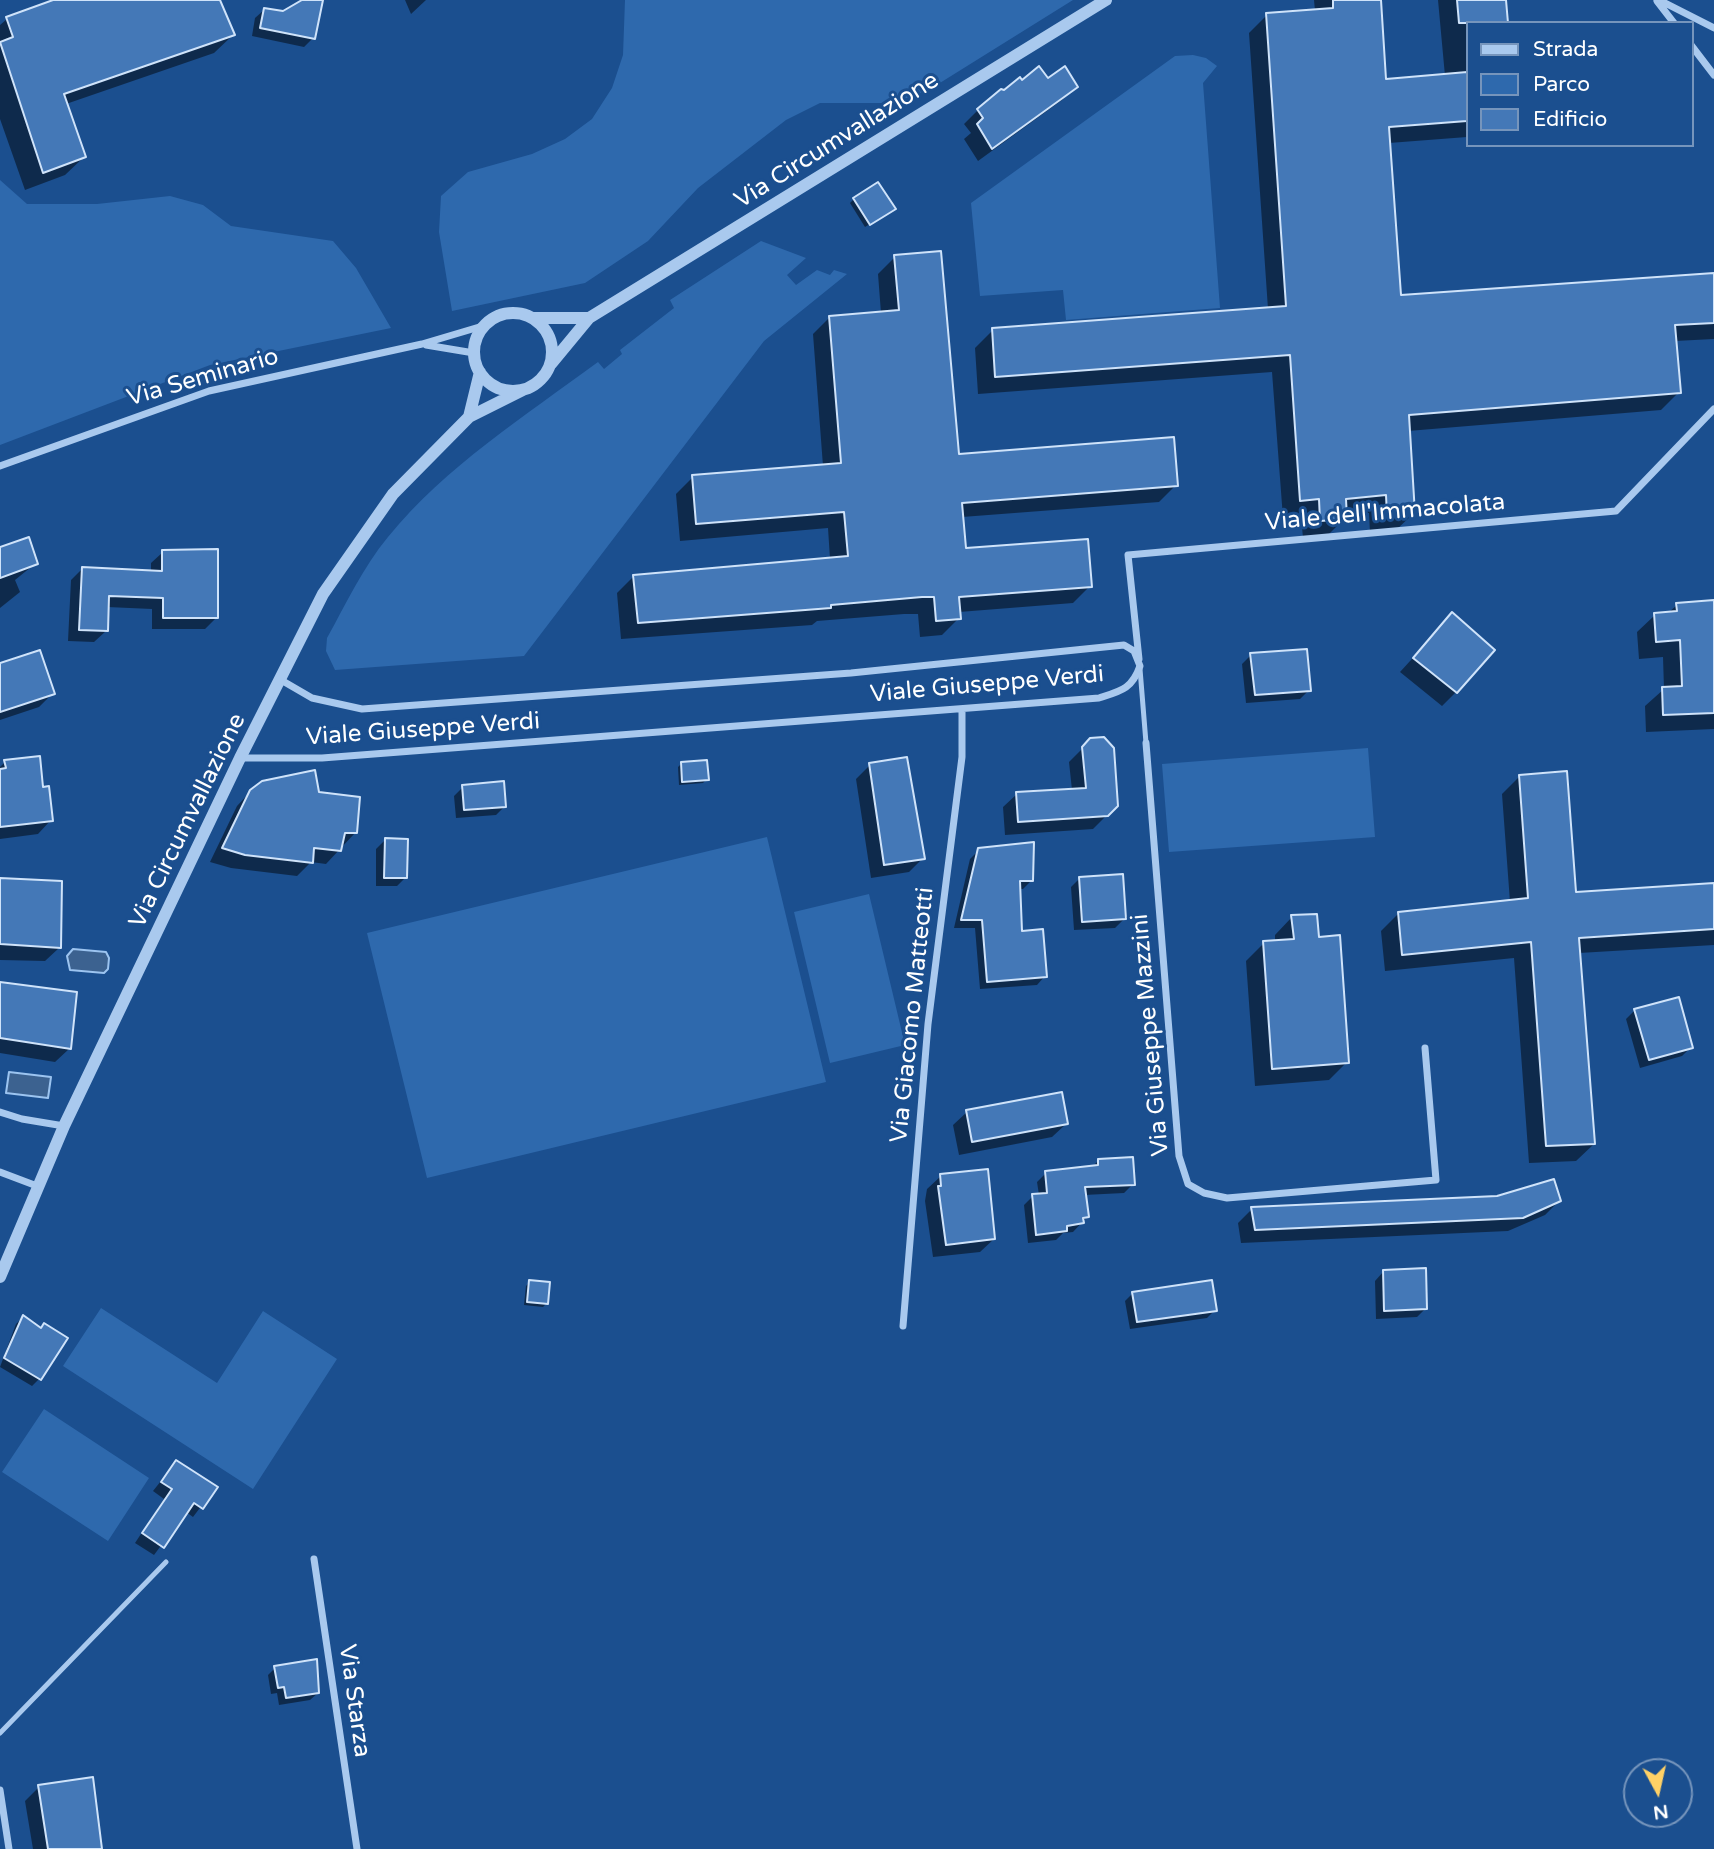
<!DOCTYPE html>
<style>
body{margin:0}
#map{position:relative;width:1714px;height:1849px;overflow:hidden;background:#1b4f8f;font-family:"Varela Round",sans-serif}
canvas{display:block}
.legend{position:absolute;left:1466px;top:21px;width:228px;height:126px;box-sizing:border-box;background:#1b4f8f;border:2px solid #7695bc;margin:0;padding:9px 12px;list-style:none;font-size:21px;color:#fff}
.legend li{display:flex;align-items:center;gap:14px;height:35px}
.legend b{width:35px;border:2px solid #7695bc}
.north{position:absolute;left:1623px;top:1758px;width:70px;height:70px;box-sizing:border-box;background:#1b4f8f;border:2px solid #7695bc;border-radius:50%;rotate:172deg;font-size:19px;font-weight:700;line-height:28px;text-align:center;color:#fff}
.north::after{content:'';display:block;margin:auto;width:24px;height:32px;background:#ffd166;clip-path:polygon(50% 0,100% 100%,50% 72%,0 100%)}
</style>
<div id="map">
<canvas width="1714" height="1849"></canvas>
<ul class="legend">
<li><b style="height:9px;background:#a9c9ee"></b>Strada</li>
<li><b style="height:19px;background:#2e69ad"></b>Parco</li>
<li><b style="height:19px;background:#4478b7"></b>Edificio</li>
</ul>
<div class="north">N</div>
</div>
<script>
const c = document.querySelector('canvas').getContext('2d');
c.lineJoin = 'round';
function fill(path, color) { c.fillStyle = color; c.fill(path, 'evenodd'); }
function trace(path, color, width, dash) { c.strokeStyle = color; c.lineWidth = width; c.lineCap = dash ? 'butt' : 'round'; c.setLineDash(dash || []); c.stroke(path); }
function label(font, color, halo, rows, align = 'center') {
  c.font = font + ' "Varela Round",sans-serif'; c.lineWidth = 6; c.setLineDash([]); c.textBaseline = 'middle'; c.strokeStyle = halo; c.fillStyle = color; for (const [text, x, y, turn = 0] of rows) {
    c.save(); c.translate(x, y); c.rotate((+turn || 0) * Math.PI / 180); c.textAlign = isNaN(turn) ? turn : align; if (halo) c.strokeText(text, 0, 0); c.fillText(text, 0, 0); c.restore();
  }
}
fill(new Path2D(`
 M 625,0 L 1073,0 L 927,91 L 892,103 L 820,103 L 786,120 L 698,188 L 648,241 L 585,283 L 452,311 L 439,232 L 441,196 L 468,172 L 532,154 L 565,139 L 592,119 L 612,88 L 623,55 Z
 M 1193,55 L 1206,58 L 1217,66 L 1203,83 L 1220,308 L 1066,320 L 1063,290 L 980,296 L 971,203 L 1175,56 Z
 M 0,180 L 27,204 L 97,204 L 170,196 L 203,205 L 231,226 L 333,241 L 356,268 L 391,328 L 210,365 L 0,445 Z
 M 761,241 L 806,258 L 787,275 L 796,285 L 817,270 L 830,275 L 834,270 L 847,274 L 764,341 L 524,656 L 335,670 L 326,651 L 327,638 C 346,604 363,567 388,537 C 446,466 525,416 598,362 L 604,369 L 622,354 L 620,350 L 674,308 L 670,300 Z
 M 1368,748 L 1375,837 L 1169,852 L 1162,764 Z
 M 767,837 L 826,1082 L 427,1178 L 367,933 Z
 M 869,894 L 905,1045 L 830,1063 L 794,912 Z
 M 101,1308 L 217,1383 L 263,1311 L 337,1359 L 253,1489 L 63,1366 Z
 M 44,1409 L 149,1478 L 108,1541 L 2,1472 Z`), '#2e69ad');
const water = new Path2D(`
 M 73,949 L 106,952 L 109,958 L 108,969 L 104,973 L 70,970 L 67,956 Z
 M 9,1072 L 51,1077 L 48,1098 L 6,1093 Z`);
fill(water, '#3c6290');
trace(water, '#9cc4f0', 2);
fill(new Path2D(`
 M 61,0 L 217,0 L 233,35 L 214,53 L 66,104 L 84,157 L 65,175 L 25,190 L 0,119 L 0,25 L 7,19 Z
 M 305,0 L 312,0 L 313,38 L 304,47 L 252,36 L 255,18 L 264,10 L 283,13 Z
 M 405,0 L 426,0 L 411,14 Z
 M 1314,0 L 1379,0 L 1384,80 L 1445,76 L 1438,0 L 1504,0 L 1467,23 L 1467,137 L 1389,143 L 1399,297 L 1714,275 L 1714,339 L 1675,341 L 1679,392 L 1661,410 L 1408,431 L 1414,513 L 1395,531 L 1370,533 L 1369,513 L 1345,514 L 1345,518 L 1327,536 L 1303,538 L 1301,516 L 1283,518 L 1272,372 L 978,394 L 975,348 L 993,330 L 1268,309 L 1249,33 L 1267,15 L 1315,11 Z
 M 1048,81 L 1075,86 L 1062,100 L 978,161 L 964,139 L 971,133 L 964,124 L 978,110 L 1022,82 Z
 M 854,199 L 890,212 L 865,227 L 850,203 Z
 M 895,257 L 958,456 L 1176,485 L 1159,502 L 962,517 L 964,550 L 1090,586 L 1073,603 L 959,612 L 959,618 L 942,635 L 920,637 L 918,614 L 904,614 L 817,621 L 812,625 L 621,639 L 617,593 L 634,576 L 830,559 L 828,528 L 680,541 L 676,494 L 693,477 L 823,466 L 813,334 L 830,317 L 881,313 L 878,274 Z
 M 0,549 L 36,563 L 15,580 L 20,592 L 0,608 Z
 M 163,552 L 217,617 L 205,629 L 152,629 L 152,609 L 107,607 L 106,631 L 94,642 L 68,641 L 71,580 L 83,568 L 151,572 L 151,563 Z
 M 1714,602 L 1714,729 L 1646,732 L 1645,706 L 1664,689 L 1663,657 L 1639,659 L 1637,632 L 1655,615 L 1668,613 L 1677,605 Z
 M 1452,615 L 1456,692 L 1442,706 L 1400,672 Z
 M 1251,655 L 1309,690 L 1300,699 L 1246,703 L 1242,664 Z
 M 0,665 L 53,693 L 39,707 L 0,720 Z
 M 1091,740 L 1117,805 L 1093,829 L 1005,835 L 1003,807 L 1017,794 L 1072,790 L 1069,762 Z
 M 5,762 L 42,789 L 51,820 L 38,834 L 0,839 L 0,767 Z
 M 681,764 L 707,779 L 703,783 L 679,785 L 678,767 Z
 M 870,765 L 923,858 L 909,872 L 871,878 L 856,779 Z
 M 1519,777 L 1574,893 L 1714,885 L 1714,945 L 1579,953 L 1594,1144 L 1576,1161 L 1529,1163 L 1514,958 L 1385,971 L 1381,931 L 1399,913 L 1510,902 L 1502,794 Z
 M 463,787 L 505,806 L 496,815 L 456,818 L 454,796 Z
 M 251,791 L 317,794 L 355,833 L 326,864 L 311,862 L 297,876 L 231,868 L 210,862 L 237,806 Z
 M 385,840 L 406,877 L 397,886 L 376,886 L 376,849 Z
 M 979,850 L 1031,881 L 1023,889 L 1019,889 L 1020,933 L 1045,976 L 1037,985 L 980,989 L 975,928 L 954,928 L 970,859 Z
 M 1080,878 L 1124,919 L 1115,928 L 1074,930 L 1071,887 Z
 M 0,879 L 59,948 L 45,961 L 0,960 Z
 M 1292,917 L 1317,939 L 1347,1062 L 1329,1080 L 1255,1086 L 1246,961 L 1264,943 L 1275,942 L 1275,935 Z
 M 0,984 L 69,1049 L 55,1062 L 0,1053 Z
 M 1635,1010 L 1691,1047 L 1682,1056 L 1640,1068 L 1626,1019 Z
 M 967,1112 L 1066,1124 L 1052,1137 L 959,1155 L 953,1125 Z
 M 1098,1161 L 1133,1184 L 1124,1193 L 1084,1195 L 1087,1217 L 1073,1232 L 1063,1233 L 1056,1240 L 1028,1243 L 1024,1205 L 1033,1196 L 1039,1195 L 1037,1182 L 1046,1173 L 1092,1167 Z
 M 941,1176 L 994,1239 L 980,1252 L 933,1257 L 925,1201 L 927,1189 Z
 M 1497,1197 L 1559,1201 L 1545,1215 L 1508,1231 L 1241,1243 L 1238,1223 L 1252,1209 Z
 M 1383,1272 L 1426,1308 L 1417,1317 L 1376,1319 L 1375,1281 Z
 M 530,1282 L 547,1303 L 543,1307 L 524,1305 L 526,1286 Z
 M 1133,1293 L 1215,1310 L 1207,1318 L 1130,1329 L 1125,1301 Z
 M 23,1317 L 39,1379 L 32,1386 L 0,1367 L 16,1324 Z
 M 176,1462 L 215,1488 L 193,1517 L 186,1512 L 154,1555 L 135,1543 L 164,1499 L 153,1491 Z
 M 275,1668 L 318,1693 L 310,1700 L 279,1705 L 277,1693 L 271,1694 L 268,1675 Z
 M 39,1787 L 97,1849 L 33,1849 L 25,1801 Z`), '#0007');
const building = new Path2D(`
 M 53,0 L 220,0 L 235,35 L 64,94 L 86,157 L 43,173 L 0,42 L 13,37 L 6,17 Z
 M 302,0 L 323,0 L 315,39 L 260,28 L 264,8 L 283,11 Z
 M 1333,0 L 1381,0 L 1386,79 L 1467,72 L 1467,121 L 1389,127 L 1401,295 L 1714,273 L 1714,323 L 1675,325 L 1681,393 L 1409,415 L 1415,514 L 1387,516 L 1386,495 L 1346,499 L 1347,519 L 1320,521 L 1319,499 L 1300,501 L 1290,355 L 995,377 L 992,328 L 1286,306 L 1266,13 L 1333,8 Z
 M 1457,0 L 1506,0 L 1508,23 L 1459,23 Z
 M 1039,66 L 1048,78 L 1065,66 L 1078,87 L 992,149 L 977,124 L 983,118 L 977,109 L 1001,89 L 1004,90 L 1020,77 L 1022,80 Z
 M 878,182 L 896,209 L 870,225 L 853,198 Z
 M 941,251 L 959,454 L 1174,437 L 1178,486 L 962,503 L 966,548 L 1088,539 L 1092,587 L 959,597 L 961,619 L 936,621 L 934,597 L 922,597 L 831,605 L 831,608 L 638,623 L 633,575 L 848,556 L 844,512 L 696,524 L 692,475 L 841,463 L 829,316 L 899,310 L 894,255 Z
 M 29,537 L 38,564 L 0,578 L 0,547 Z
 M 218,549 L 218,618 L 163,618 L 163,598 L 109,596 L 108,631 L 79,630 L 82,567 L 162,571 L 162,550 Z
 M 1714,600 L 1714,713 L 1663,715 L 1662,687 L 1682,686 L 1680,640 L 1656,642 L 1654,613 L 1677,611 L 1676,603 Z
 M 1452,612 L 1495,650 L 1457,693 L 1413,658 Z
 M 1307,649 L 1311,691 L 1255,695 L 1250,653 Z
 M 40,650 L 55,694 L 0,712 L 0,663 Z
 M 1104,737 L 1114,748 L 1118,806 L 1108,816 L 1018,822 L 1016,792 L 1086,788 L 1082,747 L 1090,738 Z
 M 40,756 L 43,787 L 49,786 L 53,821 L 0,827 L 0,769 L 6,768 L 4,760 Z
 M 907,757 L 925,859 L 884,865 L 869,763 Z
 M 707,760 L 709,780 L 682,782 L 681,762 Z
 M 315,770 L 319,792 L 360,797 L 357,833 L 345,833 L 341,851 L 314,848 L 313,863 L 245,855 L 222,848 L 250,790 L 262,781 Z
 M 1567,771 L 1576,892 L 1714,883 L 1714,929 L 1579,938 L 1595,1144 L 1546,1146 L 1531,942 L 1402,955 L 1398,912 L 1528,898 L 1519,775 Z
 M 504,781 L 506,807 L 464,810 L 462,785 Z
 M 385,838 L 408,839 L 407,878 L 384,878 Z
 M 1034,842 L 1033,881 L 1020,881 L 1022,931 L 1043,929 L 1047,977 L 987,982 L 982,920 L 961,920 L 978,848 Z
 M 1123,874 L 1126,919 L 1082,922 L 1079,877 Z
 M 0,878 L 62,881 L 61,948 L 0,944 Z
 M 1317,914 L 1319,937 L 1340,935 L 1349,1063 L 1272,1069 L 1263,941 L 1294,939 L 1291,915 Z
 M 0,982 L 77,992 L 71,1049 L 0,1038 Z
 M 1679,997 L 1693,1048 L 1649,1060 L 1634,1009 Z
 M 1062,1092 L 1068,1124 L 972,1142 L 966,1110 Z
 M 1133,1157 L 1135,1185 L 1085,1187 L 1089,1217 L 1083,1218 L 1084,1223 L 1067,1226 L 1067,1231 L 1036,1235 L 1032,1194 L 1047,1193 L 1045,1171 L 1098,1165 L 1098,1159 Z
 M 988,1169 L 995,1239 L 946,1245 L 938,1186 L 941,1186 L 940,1174 Z
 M 1554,1179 L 1561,1201 L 1523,1218 L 1255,1230 L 1251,1207 L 1497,1196 Z
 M 1426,1268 L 1427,1309 L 1384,1311 L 1383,1270 Z
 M 529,1280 L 550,1282 L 548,1304 L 527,1302 Z
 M 1212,1280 L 1217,1311 L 1137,1322 L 1132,1292 Z
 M 23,1315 L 41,1328 L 44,1323 L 68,1338 L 41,1380 L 4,1358 Z
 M 176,1460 L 218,1487 L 203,1509 L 194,1503 L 164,1548 L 142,1533 L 172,1489 L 161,1482 Z
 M 317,1659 L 319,1693 L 286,1698 L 284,1687 L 278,1688 L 274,1666 Z
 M 93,1777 L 102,1849 L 48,1849 L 38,1785 Z`);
fill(building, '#4478b7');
trace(building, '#cfe3fa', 2);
trace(new Path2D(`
 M 1140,669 L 1146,743
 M 0,1733 L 166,1562`), '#a9c9ee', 5);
trace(new Path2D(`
 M 1659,0 L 1714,28
 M 1657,1 L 1674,23
 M 1691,45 L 1714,75
 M 426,345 L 474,353
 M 0,466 L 209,391 L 422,344 L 486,325
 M 1139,659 L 1128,555 L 1616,511 L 1714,409
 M 1146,743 L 1179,1156 L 1188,1184 L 1204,1193 L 1227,1198 L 1436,1180 L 1425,1048
 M 240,758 L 322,758 L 1099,698 C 1121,691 1132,689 1140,666 L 1134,651 L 1124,645 L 851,673 L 362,709 L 312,698 L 281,680
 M 0,1112 L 22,1119 L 64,1126
 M 0,1172 L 37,1186
 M 903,1326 L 928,1024 L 962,757 L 962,709
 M 314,1559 L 357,1849
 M 0,1790 L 9,1849`), '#a9c9ee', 7);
trace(new Path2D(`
 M474 352a39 39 0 1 1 78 0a39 39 0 1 1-78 0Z
 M 533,318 L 589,318
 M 551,364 L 589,318 L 1106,0
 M 469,417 L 480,372
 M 0,1277 L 64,1126 L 240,758 L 323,594 L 393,494 L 469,417 L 523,390`), '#a9c9ee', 12);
label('24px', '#fff', '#1b4f8f', [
 ["Via Circumvallazione",837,141,-32],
 ["Via Seminario",203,378,-16],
 ["Viale dell'Immacolata",1385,513,-5],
 ["Viale Giuseppe Verdi",987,685,-5],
 ["Viale Giuseppe Verdi",423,730,-4],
 ["Via Circumvallazione",188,821,-64],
 ["Via Giacomo Matteotti",913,1015,-84],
 ["Via Giuseppe Mazzini",1151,1035,-95],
 ["Via Starza",354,1701,82]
]);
</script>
